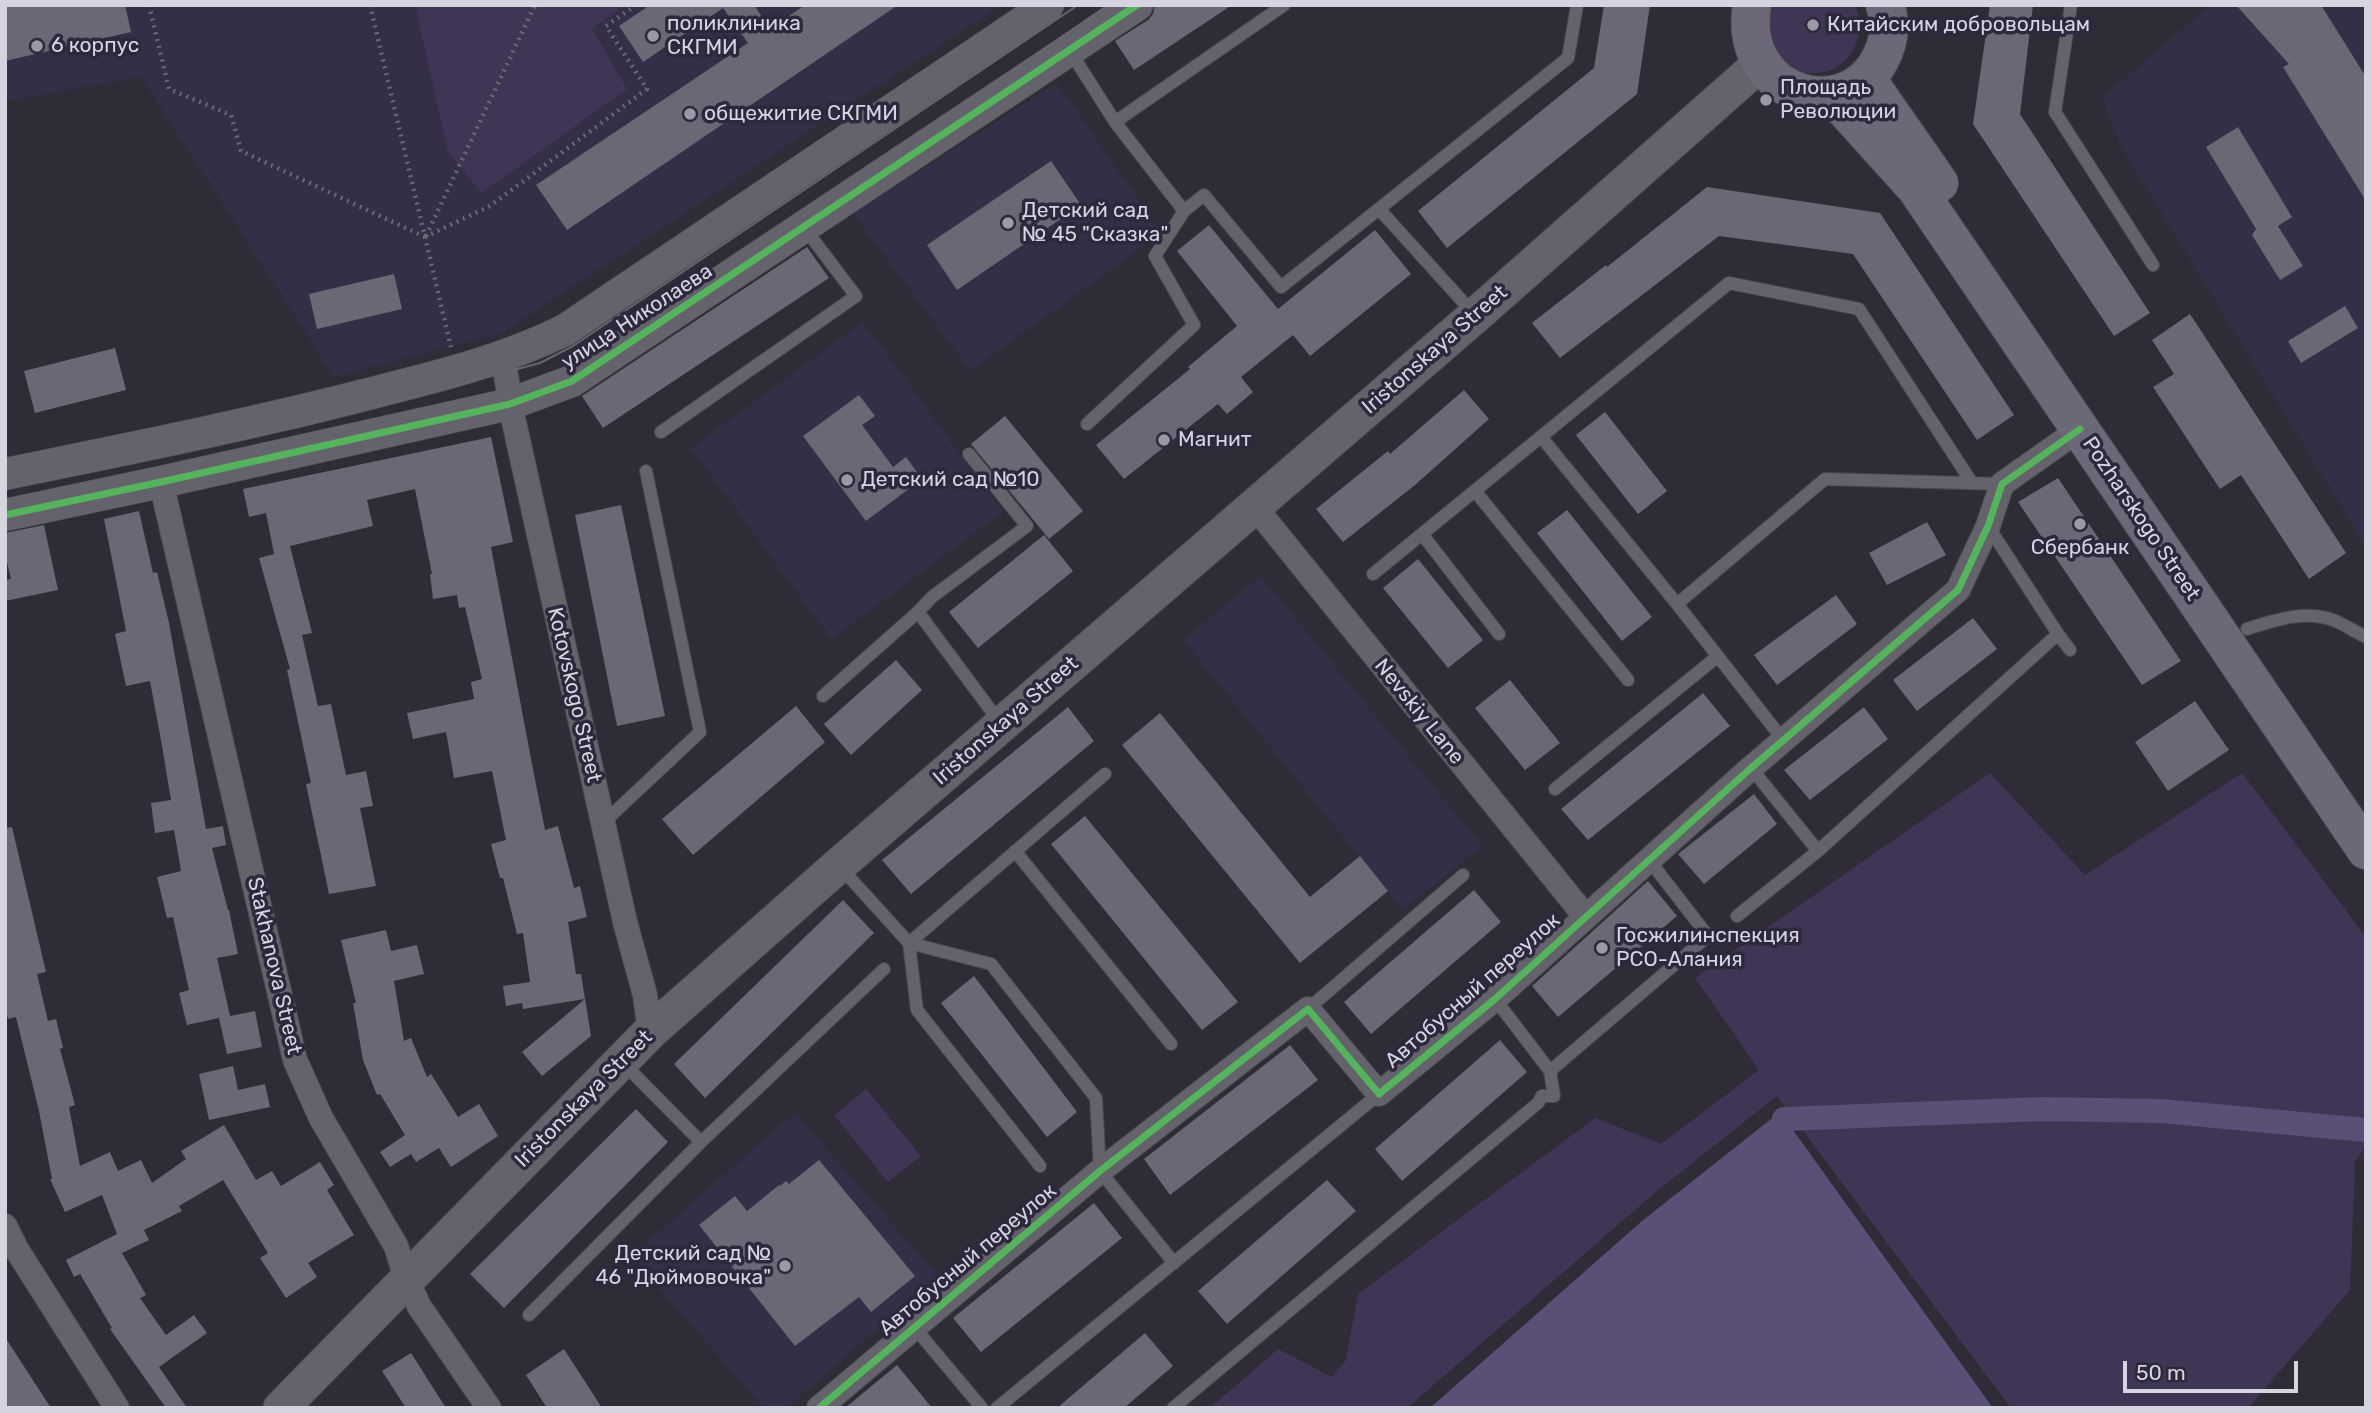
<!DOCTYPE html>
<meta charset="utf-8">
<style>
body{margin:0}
#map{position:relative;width:2371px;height:1413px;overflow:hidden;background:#2f2c38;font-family:Rubik,sans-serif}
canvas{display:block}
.frame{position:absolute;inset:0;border:7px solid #d7d4e1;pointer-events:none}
.scale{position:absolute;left:2123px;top:1361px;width:175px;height:32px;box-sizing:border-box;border:4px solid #d7d4e1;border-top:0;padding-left:9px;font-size:21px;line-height:24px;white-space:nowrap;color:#d7d4e1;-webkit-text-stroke:5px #2d283c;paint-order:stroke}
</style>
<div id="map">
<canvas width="2371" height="1413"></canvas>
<div class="frame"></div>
<div class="scale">50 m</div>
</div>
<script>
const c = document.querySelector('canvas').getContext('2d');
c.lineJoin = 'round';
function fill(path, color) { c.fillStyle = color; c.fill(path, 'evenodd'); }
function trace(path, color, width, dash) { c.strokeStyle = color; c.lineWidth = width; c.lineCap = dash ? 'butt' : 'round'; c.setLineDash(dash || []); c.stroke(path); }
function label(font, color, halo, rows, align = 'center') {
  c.font = font + ' Rubik,sans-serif'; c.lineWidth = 7; c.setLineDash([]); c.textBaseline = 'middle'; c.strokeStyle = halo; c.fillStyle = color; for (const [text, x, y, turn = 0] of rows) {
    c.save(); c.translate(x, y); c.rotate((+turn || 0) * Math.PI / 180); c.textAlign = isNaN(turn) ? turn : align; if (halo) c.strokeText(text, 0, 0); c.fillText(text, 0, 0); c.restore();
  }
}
fill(new Path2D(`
 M 5,5 L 1001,5 L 502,333 L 334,377 L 141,77 L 5,101 Z
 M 2210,5 L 2366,5 L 2366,547 L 2121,147 L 2102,98 Z
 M 1057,83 L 1162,233 L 970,371 L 853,213 Z
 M 863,322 L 1003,512 L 831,639 L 691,448 Z
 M 1261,576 L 1482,846 L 1403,910 L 1183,640 Z
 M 795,1113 L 938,1276 L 787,1408 L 764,1408 L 631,1256 Z`), '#342e46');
fill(new Path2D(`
 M 415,5 L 624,5 L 592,29 L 627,89 L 482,193 L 448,152 Z
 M 1770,5 L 1855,5 C 1871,46 1838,85 1795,70 C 1789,68 1780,63 1777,57 C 1774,52 1773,43 1772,36 C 1768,24 1765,17 1770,5 Z
 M 1990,773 L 2085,875 L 2242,773 L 2366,937 L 2366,1145 L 2355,1162 L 2350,1290 L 2248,1408 L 2011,1408 L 1777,1096 L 1657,1191 L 1407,1408 L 1210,1408 L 1278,1349 L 1332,1377 L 1346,1360 L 1358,1294 L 1595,1118 L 1661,1144 L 1759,1070 L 1695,978 Z
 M 866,1089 L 921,1156 L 888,1182 L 834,1115 Z`), '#3f3655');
fill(new Path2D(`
 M 1780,1112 L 1993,1408 L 1430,1408 L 1642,1221 Z`), '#5a4f76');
trace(new Path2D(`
 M 1784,1119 L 2042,1109 L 2161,1111 L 2366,1130`), '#5a4f76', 24);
fill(new Path2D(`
 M 5,5 L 125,5 L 131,32 L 5,61 Z
 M 650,5 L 754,5 L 770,29 L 805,5 L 898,5 L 567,230 L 536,185 L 748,43 L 723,8 L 643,62 L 619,26 Z
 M 1155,5 L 1232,5 L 1134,70 L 1115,41 L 1148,20 L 1153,14 Z
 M 1604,5 L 1650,5 L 1637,94 L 1447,248 L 1418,211 L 1594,68 Z
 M 1990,5 L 2033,5 L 2020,114 L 2150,313 L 2114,336 L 1973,124 Z
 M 2236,5 L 2321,5 L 2366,77 L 2366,201 L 2283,67 L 2289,64 Z
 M 2238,127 L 2292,217 L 2278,226 L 2303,266 L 2280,280 L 2252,235 L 2256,229 L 2206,147 Z
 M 1051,161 L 1081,205 L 957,290 L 927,245 Z
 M 1707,187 L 1880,213 L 2014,415 L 1977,440 L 1853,254 L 1719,236 L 1560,358 L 1532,323 L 1606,265 L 1607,267 Z
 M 1209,225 L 1278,309 L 1375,230 L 1411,274 L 1310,356 L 1293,335 L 1241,377 L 1253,392 L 1227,414 L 1218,404 L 1124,479 L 1096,445 L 1190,369 L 1188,367 L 1237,326 L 1177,251 Z
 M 807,247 L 829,278 L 603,428 L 582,396 Z
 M 394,274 L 402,309 L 317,329 L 309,294 Z
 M 2345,306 L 2358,328 L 2301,363 L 2288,341 Z
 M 2190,314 L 2346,553 L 2309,579 L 2241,475 L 2220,489 L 2153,387 L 2174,374 L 2152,340 Z
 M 115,348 L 126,390 L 35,413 L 24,371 Z
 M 1464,390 L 1489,419 L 1415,485 L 1343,542 L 1316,509 L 1388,451 L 1390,454 Z
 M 859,395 L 875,416 L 862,425 L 893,467 L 906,457 L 922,479 L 866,521 L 803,436 Z
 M 1605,412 L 1667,491 L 1638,514 L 1576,435 Z
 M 1005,416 L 1083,511 L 1049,539 L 971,444 Z
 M 491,437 L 513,542 L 491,547 L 532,764 L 545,830 L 558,826 L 574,888 L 580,886 L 587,917 L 568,922 L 576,974 L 581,974 L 585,999 L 523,1009 L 522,1003 L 506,1006 L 503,986 L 530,982 L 523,933 L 517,934 L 503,878 L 500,878 L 491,844 L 506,840 L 492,771 L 454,778 L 446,732 L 413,739 L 407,713 L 474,699 L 471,682 L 482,679 L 465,607 L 459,608 L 457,595 L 433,599 L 430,574 L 432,574 L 415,489 L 367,500 L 373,526 L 290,546 L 312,633 L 302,635 L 318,706 L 331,704 L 346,775 L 366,771 L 373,806 L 360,808 L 376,886 L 329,894 L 306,784 L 311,783 L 287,670 L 290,669 L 259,558 L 274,554 L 266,513 L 249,517 L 243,489 Z
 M 2058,478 L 2181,661 L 2142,685 L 2018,502 Z
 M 621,505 L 665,716 L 617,726 L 575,515 Z
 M 1567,510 L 1652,617 L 1622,641 L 1537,533 Z
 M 139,511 L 153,573 L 157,572 L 169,623 L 206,829 L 223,826 L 226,845 L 212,848 L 228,910 L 229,910 L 238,954 L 217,958 L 230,1016 L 255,1011 L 262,1047 L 227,1054 L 219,1018 L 187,1025 L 179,993 L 189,990 L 173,917 L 167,918 L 157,877 L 181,871 L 174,830 L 155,833 L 151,803 L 171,800 L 162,746 L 150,681 L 126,686 L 115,634 L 126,631 L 104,519 Z
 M 1927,522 L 1946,555 L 1887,585 L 1869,553 Z
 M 44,525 L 58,590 L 5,601 L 5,580 L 11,579 L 5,554 L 5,533 Z
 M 1044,535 L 1073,571 L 978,648 L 949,612 Z
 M 1418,559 L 1483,640 L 1448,668 L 1383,588 Z
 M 1836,595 L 1857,624 L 1777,685 L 1754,655 Z
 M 1973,618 L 1997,649 L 1917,711 L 1893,680 Z
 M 896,660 L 922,690 L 851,755 L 824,724 Z
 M 1510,680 L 1560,743 L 1525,770 L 1475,708 Z
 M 1703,693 L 1730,726 L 1588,840 L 1561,809 Z
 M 2195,701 L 2229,750 L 2168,791 L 2135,742 Z
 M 796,706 L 825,742 L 693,855 L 662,819 Z
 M 1068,707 L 1094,741 L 911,894 L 882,860 Z
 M 1864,707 L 1888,739 L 1810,800 L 1784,770 Z
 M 1160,713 L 1310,897 L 1360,856 L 1388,891 L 1300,963 L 1122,745 Z
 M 1754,794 L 1777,824 L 1704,884 L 1678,854 Z
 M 1085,816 L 1238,1002 L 1202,1030 L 1051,844 Z
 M 12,827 L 46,972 L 37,974 L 48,1021 L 56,1019 L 63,1048 L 60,1049 L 75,1105 L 69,1107 L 80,1166 L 110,1152 L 118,1171 L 141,1160 L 152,1183 L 186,1159 L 181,1151 L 224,1125 L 256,1180 L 272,1171 L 281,1186 L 320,1162 L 334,1185 L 327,1190 L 354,1235 L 308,1263 L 317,1277 L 286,1298 L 260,1258 L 268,1253 L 223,1180 L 179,1206 L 182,1211 L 144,1230 L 149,1240 L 122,1253 L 146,1295 L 140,1298 L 166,1335 L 194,1315 L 207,1333 L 159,1367 L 187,1408 L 166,1408 L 110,1329 L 112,1328 L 80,1274 L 74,1277 L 66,1260 L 117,1234 L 102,1195 L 65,1212 L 50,1179 L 52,1179 L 39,1111 L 16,1017 L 8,1019 L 5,1008 L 5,828 Z
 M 1648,881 L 1677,916 L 1558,1017 L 1532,986 Z
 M 1474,890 L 1501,922 L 1371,1034 L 1344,1002 Z
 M 843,900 L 874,933 L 705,1098 L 674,1064 Z
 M 386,930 L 391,951 L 417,945 L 424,974 L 394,981 L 404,1041 L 411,1038 L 427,1077 L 431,1074 L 458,1117 L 479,1104 L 498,1136 L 451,1167 L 439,1148 L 416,1162 L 411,1154 L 390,1167 L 380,1152 L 405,1135 L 380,1094 L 377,1095 L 363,1060 L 353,1003 L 356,1003 L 341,940 Z
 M 974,976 L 1077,1112 L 1047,1137 L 941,1003 Z
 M 585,999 L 591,1036 L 542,1076 L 522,1052 Z
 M 1500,1040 L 1527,1072 L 1402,1181 L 1375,1149 Z
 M 1290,1045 L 1318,1080 L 1170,1195 L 1144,1159 Z
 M 233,1066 L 238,1090 L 265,1084 L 270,1107 L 209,1120 L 199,1074 Z
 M 636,1109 L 668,1142 L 504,1308 L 470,1274 Z
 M 819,1160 L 915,1276 L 871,1312 L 859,1297 L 795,1346 L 699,1225 L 735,1196 L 747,1211 L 779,1185 L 780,1186 L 786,1181 L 789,1184 Z
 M 1327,1180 L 1356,1211 L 1227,1324 L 1198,1291 Z
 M 1094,1203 L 1122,1238 L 981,1352 L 953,1318 Z
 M 1145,1333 L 1173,1366 L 1124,1408 L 1057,1408 Z
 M 5,1337 L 51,1408 L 9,1408 L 5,1402 Z
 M 564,1349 L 602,1408 L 547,1408 L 526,1375 Z
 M 411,1353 L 446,1408 L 406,1408 L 382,1371 Z
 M 897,1365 L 932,1408 L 845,1408 Z`), '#6b6775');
const service = new Path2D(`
 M 2071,5 L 2055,112 L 2153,265
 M 1070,51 L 1115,122 L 1184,211 L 1204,195 L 1281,287 L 1568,58 L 1577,5
 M 1115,122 L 1284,5
 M 1379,209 L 1475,315
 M 1087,424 L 1194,325 L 1155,256 L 1184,211
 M 661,432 L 856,296 L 809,234 L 809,226
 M 1542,438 L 1677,604 L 1825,479 L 2002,484
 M 969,454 L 1027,526 L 932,597 L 918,612 L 1001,724
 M 1475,491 L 1628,680
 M 1422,534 L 1499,634
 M 1373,574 L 1729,283 L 1859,309 L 1972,483
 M 1677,604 L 1784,741
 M 2247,629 C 2275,620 2307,609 2336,621 C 2346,626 2356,632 2366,637
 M 2058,634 L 2070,650
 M 823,696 L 918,612
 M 1751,768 L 1818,851
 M 1555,789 L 1718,656
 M 603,823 L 700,732 L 646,471
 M 1015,851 L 1171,1044
 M 841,868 L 909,943 L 1105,774
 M 1737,916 L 1818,851 L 2058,634 L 1988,526
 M 1308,1009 L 1463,875
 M 624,1064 L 701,1142 L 884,969
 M 1550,1071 L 1708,936 L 1649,860
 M 1040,1166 L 917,1010 L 909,943 L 991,964 L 1096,1098 L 1100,1171 L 1174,1263
 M 529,1315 L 701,1142
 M 914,1327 L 982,1408
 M 997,1408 L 1379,1094
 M 1173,1408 L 1538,1103 L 1542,1096 L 1554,1096 L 1550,1071 L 1495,999`);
const minor = new Path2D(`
 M 503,356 L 512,413 L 625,922 L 645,995 L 650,1032
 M 161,482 L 295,1060 L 321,1118 L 396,1246 L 406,1278 L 419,1306 L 489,1408
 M 1255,507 L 1585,916
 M 5,1226 L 17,1250 L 117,1408
 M 819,1408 L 1100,1171 L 1308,1009 L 1379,1094 L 1495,999 L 1751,768 L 1958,590 L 1988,526 L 2002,484 L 2080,429`);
const tertiary = new Path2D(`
 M 5,474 C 127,449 248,425 368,394 C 436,377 502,361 565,330 L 1048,5
 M 5,515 L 161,482 L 510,404 L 572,381 L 1137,5`);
const secondary = new Path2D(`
 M 281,1408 L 650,1032 L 839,865 L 1476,315 L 1760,64`);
const primary = new Path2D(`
 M 1752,5 C 1736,100 1856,130 1885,48 C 1890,34 1890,19 1885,5
 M 1866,78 L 1939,183
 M 1832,95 L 1916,188 L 2366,850`);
trace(service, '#4a4851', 14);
trace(minor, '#4a4851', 26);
trace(tertiary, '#4a4851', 33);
trace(secondary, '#4a4851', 37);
trace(primary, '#4a4851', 40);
trace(new Path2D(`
 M 149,5 L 169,89 L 231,115 L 241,151 L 425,237
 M 370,5 L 451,347
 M 426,236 L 535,5
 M 425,237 L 490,206 L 647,89 L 606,26 L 636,5`), '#6a6870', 4.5, [2, 5]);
trace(service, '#64626b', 12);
trace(minor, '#64626b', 24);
trace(tertiary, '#64626b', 32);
trace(secondary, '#64626b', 35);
trace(primary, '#6c6877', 38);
trace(new Path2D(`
 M 5,488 L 302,426 L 540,363 L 573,346 L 1078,5
 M 5,503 L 508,393 C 570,379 643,323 697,287 C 835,195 971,99 1108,5`), '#66646e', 2);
trace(new Path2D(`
 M 5,515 L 161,482 L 510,404 L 572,381 L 1137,5
 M 819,1408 L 1100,1171 L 1308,1009 L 1379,1094 L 1495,999 L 1751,768 L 1958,590 L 1988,526 L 2002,484 L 2080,429`), '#56b35d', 7);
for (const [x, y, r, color] of [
 [1813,25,7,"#9c99a6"],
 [653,36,7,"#9c99a6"],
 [37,46,7,"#9c99a6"],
 [1766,100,7,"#9c99a6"],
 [690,114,7,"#9c99a6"],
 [1008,223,7,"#9c99a6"],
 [1164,440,7,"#9c99a6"],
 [847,480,7,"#9c99a6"],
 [2080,524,7,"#9c99a6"],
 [1602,948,7,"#9c99a6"],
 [785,1266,7,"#9c99a6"]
]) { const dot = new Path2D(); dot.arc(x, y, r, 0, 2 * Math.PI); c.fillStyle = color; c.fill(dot); trace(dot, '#2d283c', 2.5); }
label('21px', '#d7d4e1', '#2d283c', [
 ["поликлиника",667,24],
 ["СКГМИ",667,48],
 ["Китайским добровольцам",1827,25],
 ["6 корпус",51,46],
 ["Площадь",1780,88],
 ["Революции",1780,112],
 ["общежитие СКГМИ",704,114],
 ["Детский сад",1022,211],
 ["№ 45 \"Сказка\"",1022,235],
 ["Магнит",1178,440],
 ["Детский сад №10",861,480],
 ["Сбербанк",2080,548,"center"],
 ["Госжилинспекция",1616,936],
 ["РСО-Алания",1616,960],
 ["Детский сад №",771,1254,"right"],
 ["46 \"Дюймовочка\"",771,1278,"right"]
], 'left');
label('21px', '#d7d4e1', '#2d283c', [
 ["улица Николаева",637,317,-33],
 ["Iristonskaya Street",1435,350,-41],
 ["Pozharskogo Street",2141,519,56],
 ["Kotovskogo Street",574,695,77],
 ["Nevskiy Lane",1419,712,51],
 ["Iristonskaya Street",1006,721,-41],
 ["Stakhanova Street",274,966,77],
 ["Автобусный переулок",1473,991,-41],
 ["Iristonskaya Street",584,1099,-45],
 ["Автобусный переулок",968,1260,-40]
]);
</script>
